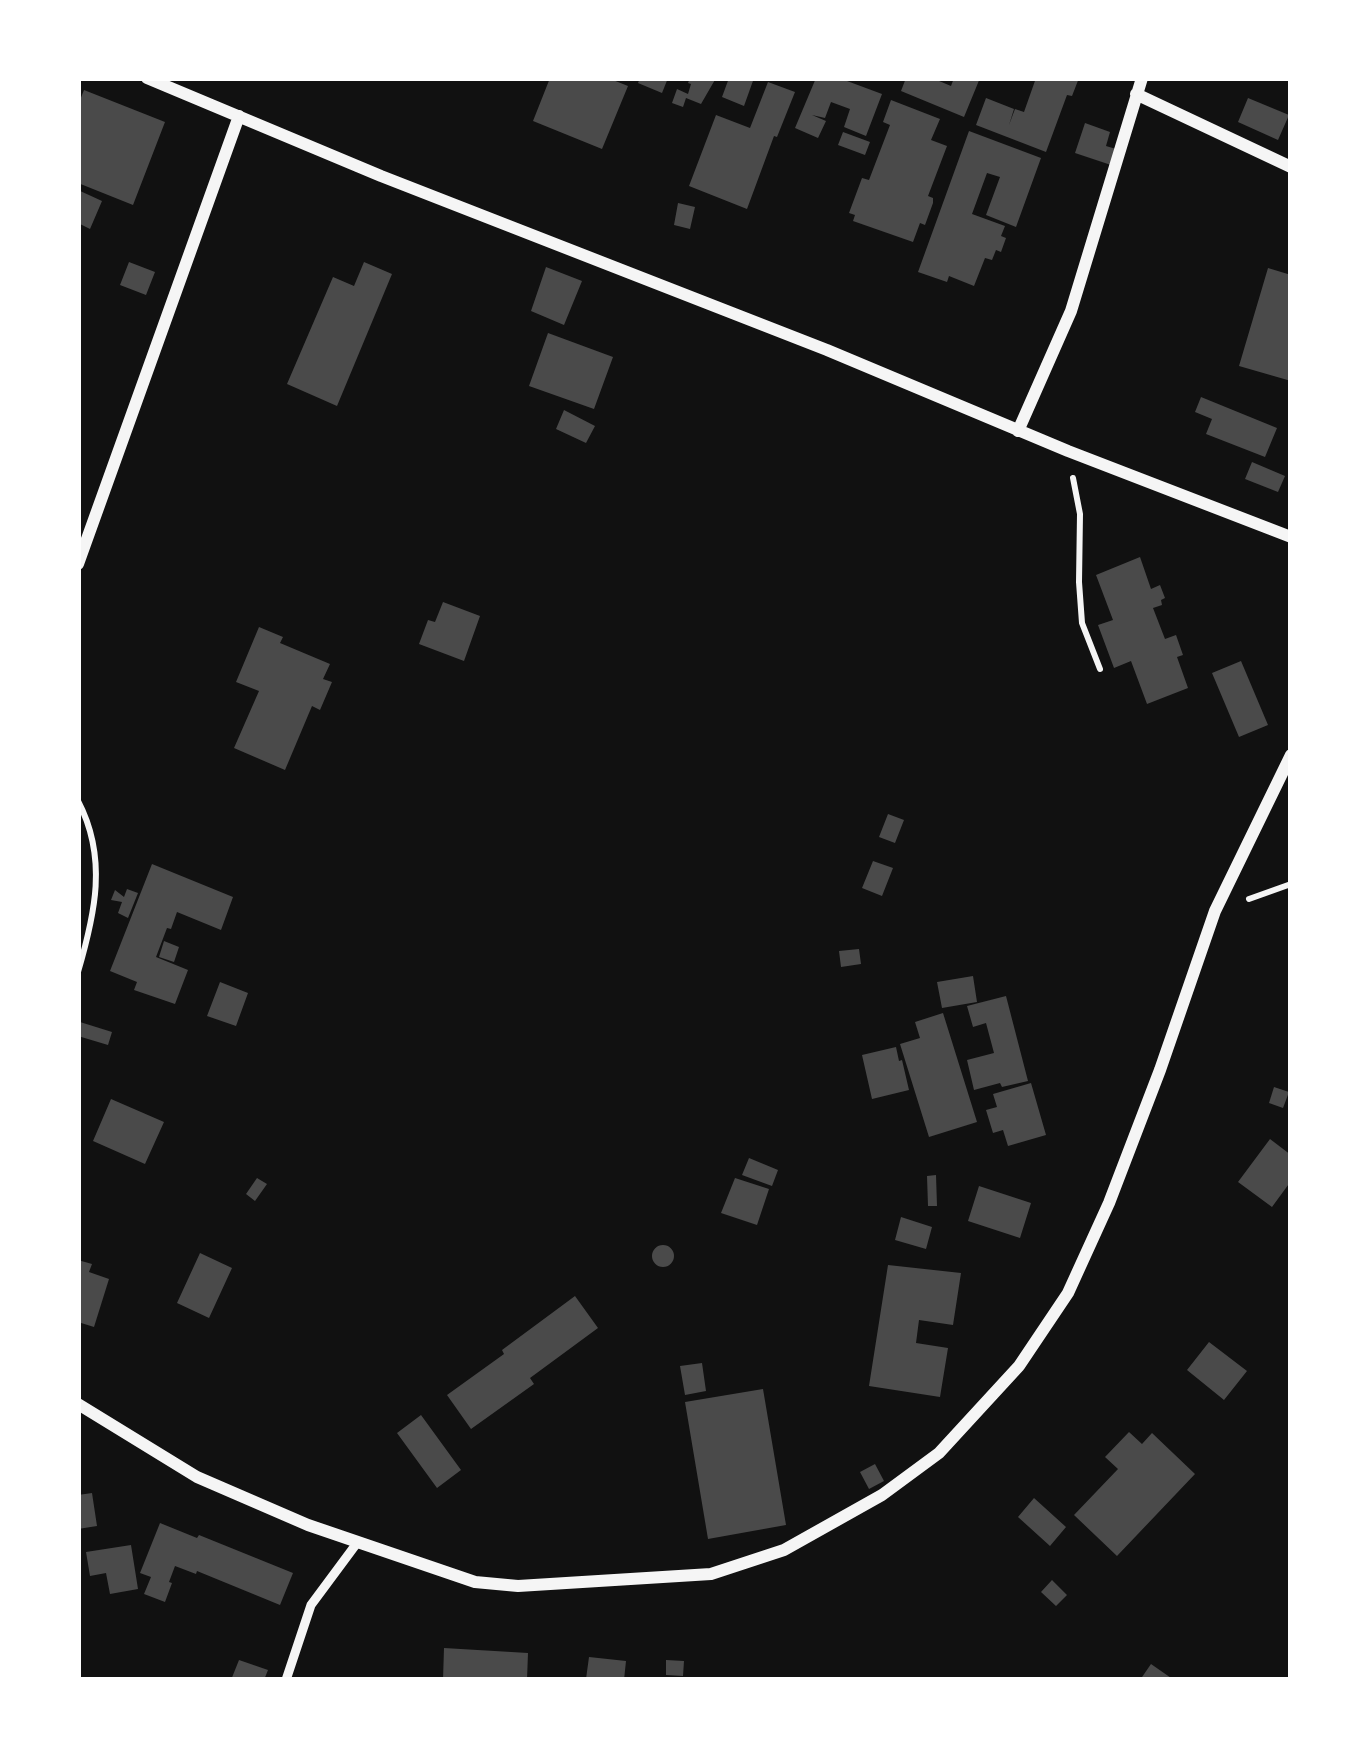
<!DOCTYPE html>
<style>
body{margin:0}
#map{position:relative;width:1369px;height:1758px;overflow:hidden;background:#111;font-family:Poppins,sans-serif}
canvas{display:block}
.frame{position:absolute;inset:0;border:81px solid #fff;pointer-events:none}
</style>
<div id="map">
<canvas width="1369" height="1758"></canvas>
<div class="frame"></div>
</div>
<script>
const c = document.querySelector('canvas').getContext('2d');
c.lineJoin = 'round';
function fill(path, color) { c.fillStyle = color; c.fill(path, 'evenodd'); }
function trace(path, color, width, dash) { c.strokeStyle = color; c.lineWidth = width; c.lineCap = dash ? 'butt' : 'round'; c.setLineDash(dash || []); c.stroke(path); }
fill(new Path2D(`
 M 550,78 L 608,78 L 628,86 L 602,149 L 533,121 Z
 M 640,78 L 668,78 L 662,93 L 638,83 Z
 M 690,78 L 716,78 L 701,104 L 686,98 L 683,107 L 672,103 L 677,89 L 688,94 L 691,84 L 688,83 Z
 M 729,78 L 754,78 L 744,106 L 722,97 Z
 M 816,78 L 839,78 L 882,94 L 866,136 L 844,127 L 850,109 L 831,102 L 825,118 L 812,115 L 826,121 L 818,138 L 795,128 Z
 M 906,78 L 932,78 L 951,86 L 954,78 L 980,78 L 964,117 L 901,91 Z
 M 1036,78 L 1079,78 L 1072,96 L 1067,95 L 1046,152 L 976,125 L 986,98 L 1014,109 L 1009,125 L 1015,109 L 1024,112 Z
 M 768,82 L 795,92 L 777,137 L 774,136 L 747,209 L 689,186 L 716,115 L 750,128 Z
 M 84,90 L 165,122 L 133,205 L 78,183 L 78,105 Z
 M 1248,98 L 1289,115 L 1278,140 L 1238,122 Z
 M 891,100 L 940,119 L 931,140 L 947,146 L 928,196 L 933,198 L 933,203 L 925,225 L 920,223 L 913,242 L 853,221 L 855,215 L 849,213 L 862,178 L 869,180 L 890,125 L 883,122 Z
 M 1085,123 L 1110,132 L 1106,146 L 1116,149 L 1111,165 L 1075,153 Z
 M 969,131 L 1041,158 L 1016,227 L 986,215 L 1000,177 L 987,173 L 972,214 L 1005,226 L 1001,236 L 1006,238 L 1001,252 L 996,250 L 992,260 L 985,258 L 974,286 L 949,276 L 947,282 L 918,272 Z
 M 843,132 L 870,142 L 865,155 L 838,145 Z
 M 78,190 L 102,201 L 90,229 L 78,223 Z
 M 678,203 L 695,207 L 690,229 L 674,225 Z
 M 129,262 L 155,272 L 146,295 L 120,285 Z
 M 364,262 L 392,274 L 337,406 L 287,384 L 333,277 L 354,286 Z
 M 546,267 L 582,281 L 564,325 L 531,311 Z
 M 1268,268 L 1291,275 L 1291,381 L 1239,366 Z
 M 548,333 L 613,357 L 594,409 L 529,386 Z
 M 1201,397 L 1277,428 L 1265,457 L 1206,434 L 1212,419 L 1195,412 Z
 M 564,410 L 595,426 L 586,443 L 556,429 Z
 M 1252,462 L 1285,476 L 1278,492 L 1245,479 Z
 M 1140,557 L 1151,589 L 1160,585 L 1165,598 L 1161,600 L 1162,605 L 1153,608 L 1165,639 L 1176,635 L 1183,655 L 1177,657 L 1188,688 L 1147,704 L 1131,661 L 1114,668 L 1098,625 L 1113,620 L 1096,575 Z
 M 443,602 L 480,616 L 464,661 L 419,644 L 428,620 L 435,622 Z
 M 259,627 L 283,637 L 280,643 L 330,664 L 323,679 L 332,682 L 320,710 L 312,706 L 285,770 L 234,748 L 259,691 L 236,682 Z
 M 1241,661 L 1268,725 L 1239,737 L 1212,673 Z
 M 888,814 L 904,820 L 895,843 L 879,837 Z
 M 873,861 L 893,868 L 882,896 L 862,888 Z
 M 152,864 L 233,897 L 221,930 L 177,912 L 171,929 L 167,928 L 156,957 L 188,970 L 175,1004 L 134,990 L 137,982 L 110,971 Z
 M 127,889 L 138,893 L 128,918 L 118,913 L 122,902 L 111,900 L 115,890 L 124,897 Z
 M 164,941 L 179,947 L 174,962 L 159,957 Z
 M 859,949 L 861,964 L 841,967 L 839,951 Z
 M 973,976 L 977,1002 L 942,1008 L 937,982 Z
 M 220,982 L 248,993 L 236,1026 L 207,1016 Z
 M 1006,996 L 1028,1081 L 1002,1087 L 1000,1083 L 974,1090 L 967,1060 L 994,1053 L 986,1023 L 973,1027 L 967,1006 Z
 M 943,1013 L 977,1122 L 929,1137 L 900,1044 L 920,1038 L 915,1022 Z
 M 80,1022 L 112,1032 L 108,1045 L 78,1036 Z
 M 896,1047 L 899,1061 L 902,1060 L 909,1090 L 872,1099 L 862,1055 Z
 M 1031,1083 L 1046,1135 L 1008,1146 L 1003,1130 L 993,1133 L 986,1110 L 997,1107 L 993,1094 Z
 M 1274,1087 L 1289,1092 L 1283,1108 L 1269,1103 Z
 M 111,1099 L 164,1122 L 145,1164 L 93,1141 Z
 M 1270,1139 L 1291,1155 L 1291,1181 L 1272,1207 L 1238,1182 Z
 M 749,1158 L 778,1170 L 772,1186 L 742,1175 Z
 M 936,1175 L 937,1206 L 928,1206 L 927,1176 Z
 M 257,1178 L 267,1184 L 255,1201 L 246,1194 Z
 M 735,1178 L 769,1189 L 757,1225 L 721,1213 Z
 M 979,1186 L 1031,1203 L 1020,1238 L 968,1221 Z
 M 901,1217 L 932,1227 L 926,1249 L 895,1240 Z
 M652 1256a11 11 0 1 1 22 0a11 11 0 1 1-22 0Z
 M 200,1253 L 232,1268 L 209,1318 L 177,1303 Z
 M 78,1260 L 92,1264 L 89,1272 L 109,1279 L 94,1327 L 78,1322 Z
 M 888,1265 L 961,1273 L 953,1325 L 919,1320 L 916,1343 L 948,1348 L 940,1397 L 869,1386 Z
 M 575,1296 L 598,1328 L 530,1378 L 534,1384 L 471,1429 L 447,1395 L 504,1354 L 502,1350 Z
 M 1209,1342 L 1247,1371 L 1224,1400 L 1187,1370 Z
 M 702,1363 L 706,1391 L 685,1395 L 680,1366 Z
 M 763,1389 L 786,1525 L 708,1539 L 685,1402 Z
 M 421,1415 L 461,1470 L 437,1488 L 397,1433 Z
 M 1129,1432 L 1142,1444 L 1152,1433 L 1195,1474 L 1117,1556 L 1074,1515 L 1118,1469 L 1105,1457 Z
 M 875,1464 L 884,1481 L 869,1489 L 860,1472 Z
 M 92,1493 L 97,1526 L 78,1529 L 78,1495 Z
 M 1034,1498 L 1066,1527 L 1050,1546 L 1018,1517 Z
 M 160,1523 L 197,1538 L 199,1535 L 293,1573 L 280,1605 L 197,1571 L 196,1574 L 175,1566 L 169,1582 L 172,1583 L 165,1602 L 144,1594 L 151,1577 L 140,1573 Z
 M 131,1545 L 138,1589 L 110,1594 L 106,1573 L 90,1576 L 86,1552 Z
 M 1052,1580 L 1067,1595 L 1056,1606 L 1041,1592 Z
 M 444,1648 L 528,1653 L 527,1680 L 443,1680 Z
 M 589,1657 L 626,1661 L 624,1680 L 586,1679 Z
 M 239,1660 L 268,1670 L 264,1680 L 231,1680 Z
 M 666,1660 L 684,1661 L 683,1676 L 666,1675 Z
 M 1151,1664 L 1174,1680 L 1140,1680 Z`), '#4a4a4a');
trace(new Path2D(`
 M 1073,478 L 1080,514 L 1079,582 L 1082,623 L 1100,669
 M 78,801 C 108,858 95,914 78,972
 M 1249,899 L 1291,884`), '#f5f5f5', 6);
trace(new Path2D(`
 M 286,1680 L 311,1605 L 357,1543`), '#f5f5f5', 9);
trace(new Path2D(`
 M 147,78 L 381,176 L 827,350 L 1068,451 L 1291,537
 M 1136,94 L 1291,167
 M 1018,431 L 1071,311 L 1142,78
 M 78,564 L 239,116
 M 78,1404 L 197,1477 L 308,1525 L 475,1582 L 518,1586 L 711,1574 L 784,1550 L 882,1495 L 939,1453 L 1019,1366 L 1068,1293 L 1109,1203 L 1160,1070 L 1215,911 L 1291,755`), '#f5f5f5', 12);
</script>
